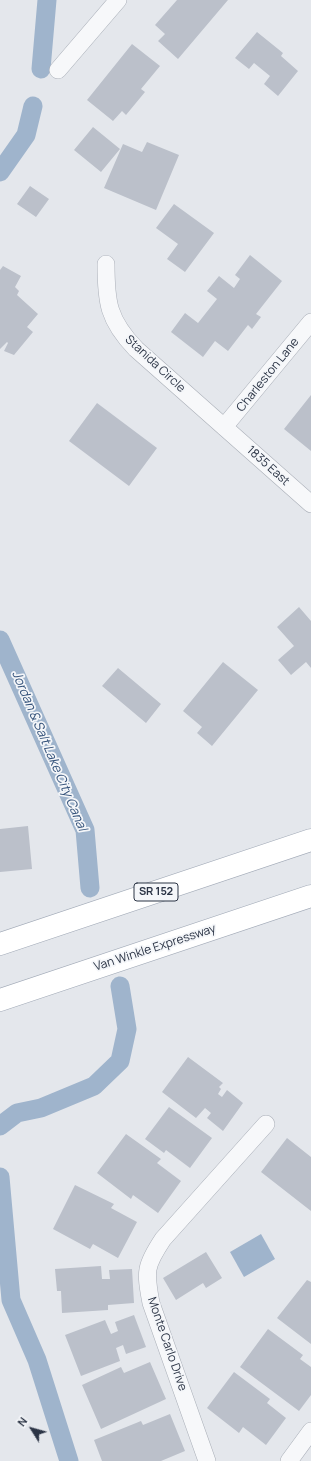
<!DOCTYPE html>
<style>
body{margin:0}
#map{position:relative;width:311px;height:1461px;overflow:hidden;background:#e4e7ec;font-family:Manrope,sans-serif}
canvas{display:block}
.north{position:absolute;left:12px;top:1409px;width:40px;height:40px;-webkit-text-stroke:3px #f4f6f9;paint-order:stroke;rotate:307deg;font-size:11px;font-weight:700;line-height:16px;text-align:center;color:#2b3445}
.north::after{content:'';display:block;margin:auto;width:14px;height:18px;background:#2b3445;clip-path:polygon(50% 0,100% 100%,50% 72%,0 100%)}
</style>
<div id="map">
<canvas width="311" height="1461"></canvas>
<div class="north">N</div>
</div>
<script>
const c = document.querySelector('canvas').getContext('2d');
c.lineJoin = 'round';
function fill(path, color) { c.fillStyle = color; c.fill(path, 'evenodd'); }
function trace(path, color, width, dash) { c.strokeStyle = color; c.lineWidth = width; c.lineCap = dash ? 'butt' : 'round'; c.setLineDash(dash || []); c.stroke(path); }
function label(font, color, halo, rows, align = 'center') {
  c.font = font + ' Manrope,sans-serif'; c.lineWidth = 3.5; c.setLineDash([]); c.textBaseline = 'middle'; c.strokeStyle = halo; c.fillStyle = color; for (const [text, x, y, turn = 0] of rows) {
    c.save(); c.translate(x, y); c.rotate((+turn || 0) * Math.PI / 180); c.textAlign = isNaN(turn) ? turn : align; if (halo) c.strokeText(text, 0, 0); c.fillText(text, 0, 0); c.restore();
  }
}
fill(new Path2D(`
 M 261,1234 L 275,1259 L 244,1277 L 230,1252 Z`), '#9fb4cc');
trace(new Path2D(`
 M 41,69 L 47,0
 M 0,172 L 26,135 L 33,106
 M 0,640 L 85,830 L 90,888
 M 0,1126 L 17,1113 L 41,1108 L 94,1086 L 120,1061 L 127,1029 L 120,986
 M 0,1177 L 11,1300 L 37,1360 L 69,1461`), '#9fb4cc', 19);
fill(new Path2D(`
 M 177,0 L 228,0 L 178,59 L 158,41 L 165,34 L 155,25 Z
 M 257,32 L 283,53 L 281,56 L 298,71 L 278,96 L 264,84 L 270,76 L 254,63 L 249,69 L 235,58 Z
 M 132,44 L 160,66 L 141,89 L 145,92 L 126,115 L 122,111 L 113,121 L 87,100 Z
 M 93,127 L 120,149 L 101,172 L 74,150 Z
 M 147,142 L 179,155 L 156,210 L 104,188 L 123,144 L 142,152 Z
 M 30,186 L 49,199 L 36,217 L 17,204 Z
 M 174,204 L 214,233 L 185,272 L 167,259 L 178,244 L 156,228 Z
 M 250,255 L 282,281 L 256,314 L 261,317 L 252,329 L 248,325 L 228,351 L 215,341 L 203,357 L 171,332 L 185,313 L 198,323 L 217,299 L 207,291 L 219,276 L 234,288 L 240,279 L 235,275 Z
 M 3,266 L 21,276 L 15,287 L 19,291 L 17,295 L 38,314 L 27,327 L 33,332 L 14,355 L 4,351 L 8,343 L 7,342 L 0,349 L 0,270 Z
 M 311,395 L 311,451 L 284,429 Z
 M 97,403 L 157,448 L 129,486 L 69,441 Z
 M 299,607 L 311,621 L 311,668 L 306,662 L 291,675 L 278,660 L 294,646 L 277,627 Z
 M 223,662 L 258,690 L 212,746 L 197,733 L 202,727 L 183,711 Z
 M 118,668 L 161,704 L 146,723 L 102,686 Z
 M 28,826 L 32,869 L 0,872 L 0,829 Z
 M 188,1057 L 223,1083 L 219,1087 L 221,1089 L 218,1094 L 222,1097 L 227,1090 L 243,1103 L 223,1131 L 207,1118 L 211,1113 L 205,1108 L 196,1118 L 162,1092 Z
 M 169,1107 L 212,1138 L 190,1168 L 166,1150 L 164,1153 L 145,1139 Z
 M 126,1134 L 161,1159 L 157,1163 L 181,1181 L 158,1213 L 133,1195 L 131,1199 L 97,1173 Z
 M 287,1138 L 311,1157 L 311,1211 L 261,1172 Z
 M 75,1185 L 114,1204 L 111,1208 L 137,1222 L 118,1258 L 93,1244 L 90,1249 L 53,1229 Z
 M 206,1252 L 222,1278 L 206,1288 L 203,1283 L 176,1300 L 163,1278 Z
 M 101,1266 L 102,1279 L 110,1279 L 109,1270 L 132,1269 L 134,1303 L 108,1305 L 108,1310 L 62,1313 L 61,1291 L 57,1291 L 55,1269 Z
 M 307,1280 L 311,1282 L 311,1344 L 277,1318 Z
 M 134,1315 L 146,1347 L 126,1354 L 123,1345 L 116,1348 L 120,1361 L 81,1376 L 65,1335 L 105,1320 L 111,1334 L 118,1331 L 115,1322 Z
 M 268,1329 L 303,1355 L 300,1359 L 311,1367 L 311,1395 L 299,1411 L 240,1367 Z
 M 150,1362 L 166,1399 L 101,1429 L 82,1385 L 121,1367 L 124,1373 Z
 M 234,1372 L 270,1399 L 267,1403 L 286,1418 L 266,1445 L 243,1427 L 239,1433 L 207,1408 Z
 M 170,1414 L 185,1451 L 161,1461 L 102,1461 L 94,1440 L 141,1421 L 143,1425 Z`), '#bbc0ca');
const street = new Path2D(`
 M 58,70 L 118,0
 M 106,264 C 106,302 108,320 136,349 L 311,504
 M 224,427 L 311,322
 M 207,1461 L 151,1303 C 145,1271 145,1266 163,1239 L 266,1124
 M 289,1461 L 311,1431`);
const primary = new Path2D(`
 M 0,944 L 311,840
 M 0,1000 L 311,896`);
trace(street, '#a9aeb7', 18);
trace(primary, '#a3abb8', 23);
trace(street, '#f7f8fa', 17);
trace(primary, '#fff', 22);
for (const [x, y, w] of [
 [156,892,44]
]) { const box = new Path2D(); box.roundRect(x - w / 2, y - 9, w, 18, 3); c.fillStyle = '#f4f6f9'; c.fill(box); trace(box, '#2b3445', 1); }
label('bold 11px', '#2b3445', null, [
 ["SR 152",156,892]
]);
label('12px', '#2b3445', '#f4f6f9', [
 ["Stanida Circle",155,364,43],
 ["Charleston Lane",268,375,-51],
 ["1835 East",268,466,42],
 ["Van Winkle Expressway",155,948,-18],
 ["Monte Carlo Drive",167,1344,71]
]);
label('italic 13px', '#34527a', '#f4f6f9', [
 ["Jordan & Salt Lake City Canal",49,751,67]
]);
</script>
